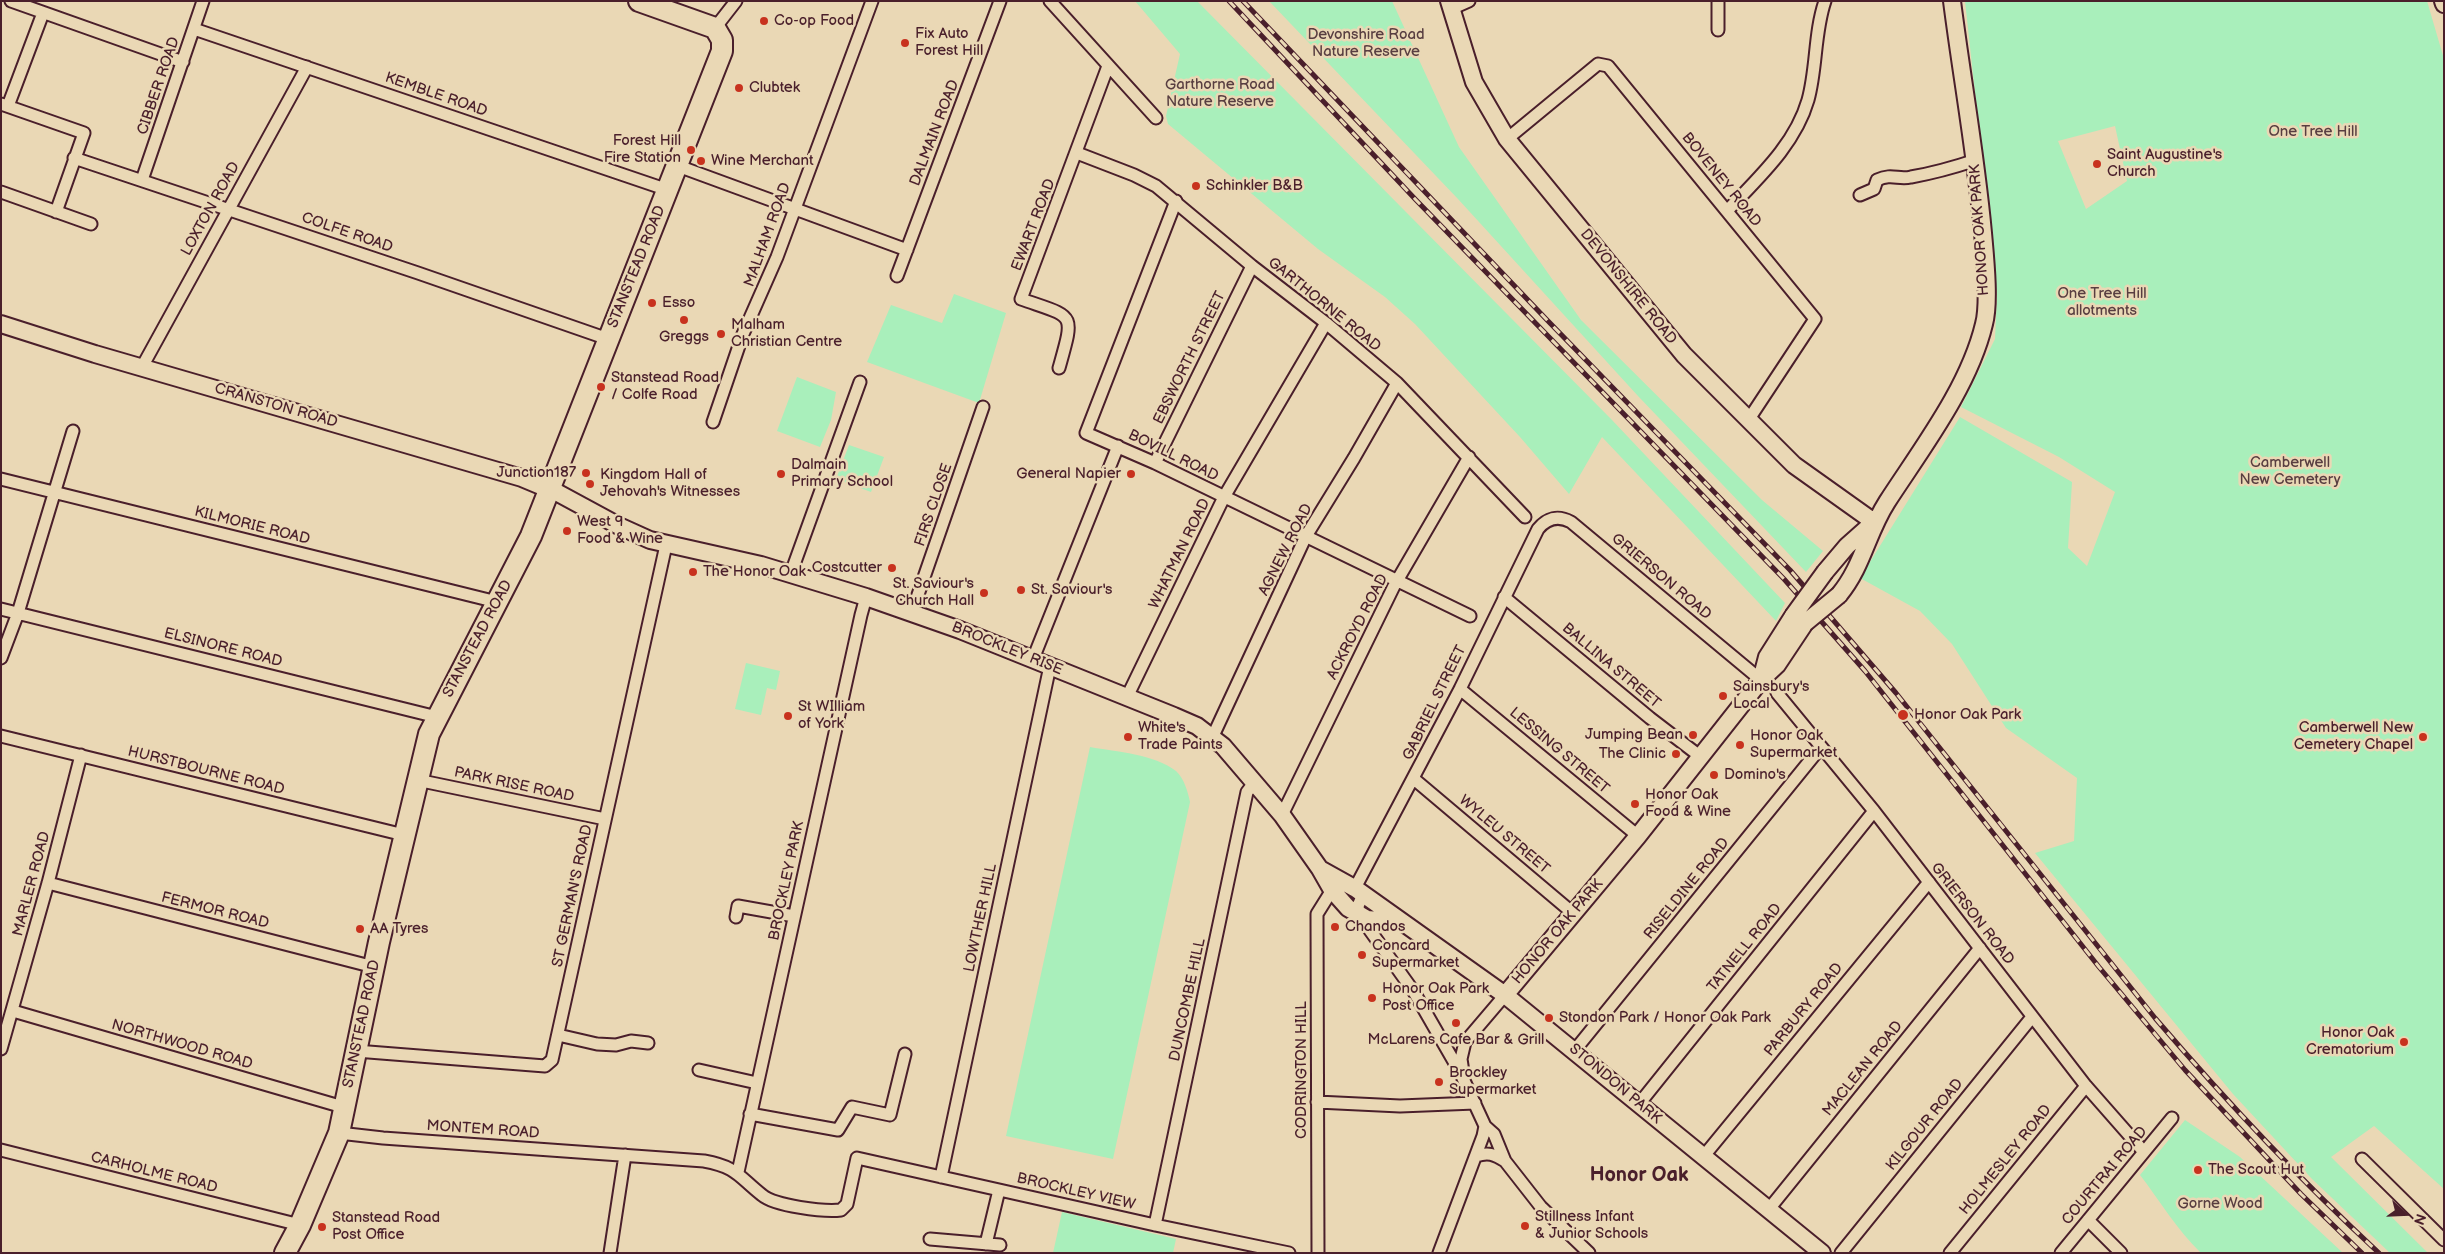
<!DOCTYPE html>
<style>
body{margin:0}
#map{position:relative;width:2445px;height:1254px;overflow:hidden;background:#ead8b5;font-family:"Balsamiq Sans",sans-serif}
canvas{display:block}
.frame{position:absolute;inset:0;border:2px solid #4a1f2b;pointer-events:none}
.north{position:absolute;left:2380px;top:1189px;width:50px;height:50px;-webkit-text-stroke:4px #ead8b5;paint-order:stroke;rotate:110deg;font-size:14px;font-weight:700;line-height:20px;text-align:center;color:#4a1f2b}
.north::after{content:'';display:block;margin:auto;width:18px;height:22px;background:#4a1f2b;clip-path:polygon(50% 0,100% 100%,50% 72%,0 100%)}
</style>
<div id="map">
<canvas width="2445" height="1254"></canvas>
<div class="frame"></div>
<div class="north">N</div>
</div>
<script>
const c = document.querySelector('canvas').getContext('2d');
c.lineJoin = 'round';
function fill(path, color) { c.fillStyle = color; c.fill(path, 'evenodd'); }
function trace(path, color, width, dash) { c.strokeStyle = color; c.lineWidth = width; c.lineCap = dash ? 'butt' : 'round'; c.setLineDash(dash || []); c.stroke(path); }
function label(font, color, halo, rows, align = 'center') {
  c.font = font + ' "Balsamiq Sans",sans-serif'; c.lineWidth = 5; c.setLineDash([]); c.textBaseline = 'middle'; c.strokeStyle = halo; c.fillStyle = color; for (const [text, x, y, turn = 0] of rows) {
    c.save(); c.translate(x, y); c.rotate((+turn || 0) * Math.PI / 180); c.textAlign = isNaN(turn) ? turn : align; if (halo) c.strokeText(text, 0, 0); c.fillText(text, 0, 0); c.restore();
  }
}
fill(new Path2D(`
 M 1135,1 L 1197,1 L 1612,420 L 1785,603 L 1776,621 L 1602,437 L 1569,494 L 1520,437 L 1415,324 L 1385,297 L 1318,249 L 1168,124 L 1166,116 L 1180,54 Z
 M 1269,1 L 1392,1 L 1459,147 L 1581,320 L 1762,500 L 1823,551 L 1806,572 L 1638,396 L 1458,199 Z
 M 1965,1 L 2427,1 L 2444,59 L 2444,1189 L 2374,1126 L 2331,1157 L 2428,1253 L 2390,1253 L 2312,1179 L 2233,1094 L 2035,853 L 2074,841 L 2077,778 L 2006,728 L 1952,644 L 1920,611 L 1860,578 L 1960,417 L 2072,482 L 2068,548 L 2087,566 L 2115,492 L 2059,457 L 1961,407 L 1995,339 L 1997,295 ZM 2115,126 L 2127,181 L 2086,209 L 2058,141 Z
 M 954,294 L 1006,313 L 979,403 L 867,362 L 891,305 L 942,323 Z
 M 797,377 L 836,392 L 831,420 L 820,447 L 777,431 Z
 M 849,445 L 884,457 L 871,492 L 836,479 Z
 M 746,663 L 780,671 L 776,690 L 767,688 L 761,715 L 735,709 Z
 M 1090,747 C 1117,752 1154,754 1176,771 C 1184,778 1188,792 1190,802 L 1113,1159 L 1006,1136 Z
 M 2185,1120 L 2240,1157 L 2343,1253 L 2201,1253 C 2177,1230 2160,1201 2140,1175 Z
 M 1062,1212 L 1176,1239 L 1173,1253 L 1053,1253 Z`), '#a9efbb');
const street = new Path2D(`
 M 11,1 L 183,62
 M 1050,1 L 1156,118
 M 1718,1 L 1718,30
 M 1451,9 L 1469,1
 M 715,28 L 736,1
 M 194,29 L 668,190
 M 1,104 L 84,133 L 56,212
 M 8,106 L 43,13
 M 1507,139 L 1598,64 L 1608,66 L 1815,319 L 1749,419
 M 1077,153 L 1134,175 L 1156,186 L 1252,266 L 1326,323 L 1397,383 L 1525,517
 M 74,158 L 418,273 L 608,339
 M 678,166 L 907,250
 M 142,180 L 203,1
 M 1,192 L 91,224
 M 1860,195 L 1874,189 L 1877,180 C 1892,173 1898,180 1911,177 C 1934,173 1955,167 1976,160
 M 1176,201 L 1086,433 L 1155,463 L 1470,616
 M 1727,211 C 1758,178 1795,145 1808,100 C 1817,68 1814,33 1825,1
 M 897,276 L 1000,1
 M 142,367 L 307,67
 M 1059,368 C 1075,311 1075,318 1021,299 L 1108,66
 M 713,422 L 743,334 L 777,257 L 872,1
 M 1155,463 L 1252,266
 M 1,479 L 497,602
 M 791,573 L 860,382
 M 1504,597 L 1650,718 L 1701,757
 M 1,609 L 437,717
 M 912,612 L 983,407
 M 1,658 L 18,613 L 73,431
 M 1033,659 L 1118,446
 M 1460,689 L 1638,836
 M 1777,693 L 1874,811 L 2086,1086 L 2144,1152
 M 1127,697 L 1224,497 L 1326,323
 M 1,736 L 404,835
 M 1213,736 L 1306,536 L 1354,458 L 1397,383
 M 1414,779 L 1574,914
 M 417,780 L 605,819
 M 1282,815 L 1394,586 L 1469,457
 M 48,883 L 374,967
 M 1355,888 L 1460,689 L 1538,529 C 1547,518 1558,515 1571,522 L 1761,680
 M 1367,897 L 1361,899 L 1358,906 L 1359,915 L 1414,992 L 1460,1072 L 1485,1126 L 1494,1134 L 1505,1161 L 1541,1207 L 1589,1253
 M 736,917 L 738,906 L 794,916
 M 13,1011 L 343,1107
 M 558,1035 L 597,1044 L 616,1045 L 631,1041 L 648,1043
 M 1,1049 L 48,883 L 81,755
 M 1575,1050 L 1821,747
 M 356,1051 L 545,1066 L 552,1060 L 666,545
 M 699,1070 L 757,1083
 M 1463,1072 L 1461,1059 L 1465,1042 L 1505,995
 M 1317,1102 L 1400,1106 L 1475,1103
 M 1639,1104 L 1874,811
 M 750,1114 L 838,1130 L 852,1107 L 890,1115 L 905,1054
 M 339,1133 L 383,1138 L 704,1161 C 737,1167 738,1176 762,1195 C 775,1206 824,1212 841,1210 L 847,1204 L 857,1158 L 1155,1225 L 1289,1253
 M 1,1150 L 300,1225
 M 1476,1156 C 1488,1152 1494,1154 1505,1161
 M 1703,1157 L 1929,882
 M 2362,1159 L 2444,1240
 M 738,1172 L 861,615 L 866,597
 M 941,1177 L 1050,666
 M 1769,1209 L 1980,948
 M 2088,1220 L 2121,1253
 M 1155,1225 L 1247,792 L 1254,783
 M 930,1239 L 1000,1245
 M 986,1244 L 999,1190
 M 610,1253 L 625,1155
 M 1318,1253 L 1317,914 L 1332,890
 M 1439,1253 L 1483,1136 L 1485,1126
 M 1841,1253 L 2032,1017
 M 1950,1253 L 2086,1086
 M 2061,1253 L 2172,1118`);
const secondary = new Path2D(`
 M 1449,1 L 1474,82 L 1507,139 L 1684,355 L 1794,465 L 1874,522
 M 2443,1 L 2444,4
 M 1,324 L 95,354 L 522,478 L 558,493 L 619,526 L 650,540 L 761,565 L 866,597 L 960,630 L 1174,716 L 1197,726 L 1223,746 L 1282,815 L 1320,869 L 1332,890 L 1348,908 L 1367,919 L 1401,922
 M 1825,572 L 1847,546 L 1874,522
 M 1839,595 C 1863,566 1867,533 1887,502 C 1922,448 1969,387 1984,324 C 1990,302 1985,256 1983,233 C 1976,155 1962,79 1952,1
 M 1761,680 L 1767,657 L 1793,616
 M 1320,869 L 1356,889 L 1505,995 L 1822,1253
 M 1505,995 L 1638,836 L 1761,680 L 1777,665 L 1805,623`);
const highway = new Path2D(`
 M 285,1253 L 300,1225 L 339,1133 L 379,942 L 429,734 L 531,536 L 722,51 L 722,40 L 715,28 L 639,1`);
trace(street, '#4a1f2b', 15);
trace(secondary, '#4a1f2b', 20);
trace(highway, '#4a1f2b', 24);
trace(street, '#ead8b5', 11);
trace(secondary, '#ead8b5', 16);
trace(highway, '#ead8b5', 20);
const rail = new Path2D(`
 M 1229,1 L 1416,200 L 1784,579 L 1865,671 L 2099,967 L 2185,1070 L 2301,1194 L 2362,1253
 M 1243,1 L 1548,321 L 1790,570 L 1896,693 L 2155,1018 C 2226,1101 2299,1179 2379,1253`);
trace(rail, '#4a1f2b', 5);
trace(rail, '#ead8b5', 3, [9]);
const secondaryBridge = new Path2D(`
 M 1793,616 L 1825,572
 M 1805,623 L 1839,595`);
trace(secondaryBridge, '#4a1f2b', 20, []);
trace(secondaryBridge, '#ead8b5', 16);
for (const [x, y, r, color] of [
 [764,21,5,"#c8321e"],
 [905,43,5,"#c8321e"],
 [739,88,5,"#c8321e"],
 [691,150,5,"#c8321e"],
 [701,161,5,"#c8321e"],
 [2097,164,5,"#c8321e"],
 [1196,186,5,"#c8321e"],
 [652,303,5,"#c8321e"],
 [684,320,5,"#c8321e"],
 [721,334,5,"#c8321e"],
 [601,387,5,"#c8321e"],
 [586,473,5,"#c8321e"],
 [781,474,5,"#c8321e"],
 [1131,474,5,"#c8321e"],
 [590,484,5,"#c8321e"],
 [567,531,5,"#c8321e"],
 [892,568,5,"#c8321e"],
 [693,572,5,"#c8321e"],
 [1021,590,5,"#c8321e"],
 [984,593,5,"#c8321e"],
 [1723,696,5,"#c8321e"],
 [1903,715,6,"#c8321e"],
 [788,716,5,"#c8321e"],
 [1693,735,5,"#c8321e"],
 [1128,737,5,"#c8321e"],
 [2423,737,5,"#c8321e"],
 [1740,745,5,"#c8321e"],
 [1676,754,5,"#c8321e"],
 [1714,775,5,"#c8321e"],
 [1635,804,5,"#c8321e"],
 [1335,927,5,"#c8321e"],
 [360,929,5,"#c8321e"],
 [1362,955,5,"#c8321e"],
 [1372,998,5,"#c8321e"],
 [1549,1018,5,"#c8321e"],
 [1456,1023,5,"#c8321e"],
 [2404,1042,5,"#c8321e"],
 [1439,1082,5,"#c8321e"],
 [2198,1170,5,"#c8321e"],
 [1525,1226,5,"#c8321e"],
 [322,1227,5,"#c8321e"]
]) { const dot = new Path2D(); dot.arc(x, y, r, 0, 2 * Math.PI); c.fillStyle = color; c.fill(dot); trace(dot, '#ead8b5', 2); }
label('15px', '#4a1f2b', '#ead8b5', [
 ["Co-op Food",774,21],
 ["Fix Auto",915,34],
 ["Forest Hill",915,51],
 ["Clubtek",749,88],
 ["Forest Hill",681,141,"right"],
 ["Fire Station",681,158,"right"],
 ["Saint Augustine's",2107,155],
 ["Church",2107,172],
 ["Wine Merchant",711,161],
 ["Schinkler B&B",1206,186],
 ["Esso",662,303],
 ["Malham",731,325],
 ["Christian Centre",731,342],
 ["Greggs",684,337,"center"],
 ["Stanstead Road",611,378],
 ["/ Colfe Road",611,395],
 ["Dalmain",791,465],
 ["Primary School",791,482],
 ["Junction187",576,473,"right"],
 ["General Napier",1121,474,"right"],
 ["Kingdom Hall of",600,475],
 ["Jehovah's Witnesses",600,492],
 ["West 9",577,522],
 ["Food & Wine",577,539],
 ["Costcutter",882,568,"right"],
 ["The Honor Oak",703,572],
 ["St. Saviour's",974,584,"right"],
 ["Church Hall",974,601,"right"],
 ["St. Saviour's",1031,590],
 ["Sainsbury's",1733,687],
 ["Local",1733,704],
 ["St WIlliam",798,707],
 ["of York",798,724],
 ["Honor Oak Park",1914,715],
 ["White's",1138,728],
 ["Trade Paints",1138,745],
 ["Camberwell New",2413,728,"right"],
 ["Cemetery Chapel",2413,745,"right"],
 ["Jumping Bean",1683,735,"right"],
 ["Honor Oak",1750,736],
 ["Supermarket",1750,753],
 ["The Clinic",1666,754,"right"],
 ["Domino's",1724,775],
 ["Honor Oak",1645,795],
 ["Food & Wine",1645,812],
 ["Chandos",1345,927],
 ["AA Tyres",370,929],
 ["Concard",1372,946],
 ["Supermarket",1372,963],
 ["Honor Oak Park",1382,989],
 ["Post Office",1382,1006],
 ["Stondon Park / Honor Oak Park",1559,1018],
 ["Honor Oak",2394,1033,"right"],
 ["Crematorium",2394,1050,"right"],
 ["McLarens Cafe Bar & Grill",1456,1040,"center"],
 ["Brockley",1449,1073],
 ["Supermarket",1449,1090],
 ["The Scout Hut",2208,1170],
 ["Stillness Infant",1535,1217],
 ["& Junior Schools",1535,1234],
 ["Stanstead Road",332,1218],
 ["Post Office",332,1235]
], 'left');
label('15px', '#583e41', '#ead8b5', [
 ["Devonshire Road",1366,35],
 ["Nature Reserve",1366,52],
 ["Garthorne Road",1220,85],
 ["Nature Reserve",1220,102],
 ["One Tree Hill",2313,132],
 ["One Tree Hill",2102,294],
 ["allotments",2102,311],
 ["Camberwell",2290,463],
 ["New Cemetery",2290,480],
 ["Gorne Wood",2220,1204]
]);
label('15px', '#4a1f2b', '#ead8b5', [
 ["CIBBER ROAD",159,86,-71],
 ["KEMBLE ROAD",436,95,19],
 ["DALMAIN ROAD",935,133,-69],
 ["BOVENEY ROAD",1721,180,51],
 ["LOXTON ROAD",211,209,-61],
 ["EWART ROAD",1034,225,-69],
 ["HONOR OAK PARK",1980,230,-94],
 ["COLFE ROAD",347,233,19],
 ["MALHAM ROAD",768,235,-70],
 ["STANSTEAD ROAD",637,267,-68],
 ["DEVONSHIRE ROAD",1628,287,51],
 ["GARTHORNE ROAD",1324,305,39],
 ["EBSWORTH STREET",1190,358,-64],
 ["CRANSTON ROAD",276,406,16],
 ["BOVILL ROAD",1173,456,26],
 ["FIRS CLOSE",934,505,-71],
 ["KILMORIE ROAD",252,526,14],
 ["AGNEW ROAD",1286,550,-63],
 ["WHATMAN ROAD",1180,554,-64],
 ["GRIERSON ROAD",1661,577,40],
 ["ACKROYD ROAD",1358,627,-63],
 ["STANSTEAD ROAD",478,639,-62],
 ["ELSINORE ROAD",223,648,14],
 ["BROCKLEY RISE",1007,649,22],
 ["BALLINA STREET",1611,666,40],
 ["GABRIEL STREET",1435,703,-64],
 ["LESSING STREET",1559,751,40],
 ["HURSTBOURNE ROAD",206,771,14],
 ["PARK RISE ROAD",514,785,12],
 ["WYLEU STREET",1504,835,40],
 ["BROCKLEY PARK",787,881,-78],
 ["MARLER ROAD",32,884,-75],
 ["RISELDINE ROAD",1687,889,-51],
 ["ST GERMAN'S ROAD",573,896,-78],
 ["FERMOR ROAD",215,911,14],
 ["GRIERSON ROAD",1972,914,52],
 ["LOWTHER HILL",981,918,-78],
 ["HONOR OAK PARK",1558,932,-50],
 ["TATNELL ROAD",1745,948,-51],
 ["DUNCOMBE HILL",1188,1000,-78],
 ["PARBURY ROAD",1804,1010,-51],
 ["STANSTEAD ROAD",362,1024,-78],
 ["NORTHWOOD ROAD",182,1045,16],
 ["MACLEAN ROAD",1863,1069,-51],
 ["CODRINGTON HILL",1302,1070,-90],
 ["STONDON PARK",1615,1084,40],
 ["KILGOUR ROAD",1925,1125,-51],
 ["MONTEM ROAD",483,1130,4],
 ["HOLMESLEY ROAD",2006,1160,-51],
 ["CARHOLME ROAD",154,1173,14],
 ["COURTRAI ROAD",2105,1176,-50],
 ["BROCKLEY VIEW",1076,1192,13]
]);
label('bold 20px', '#4a1f2b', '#ead8b5', [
 ["Honor Oak",1639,1176]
]);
</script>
